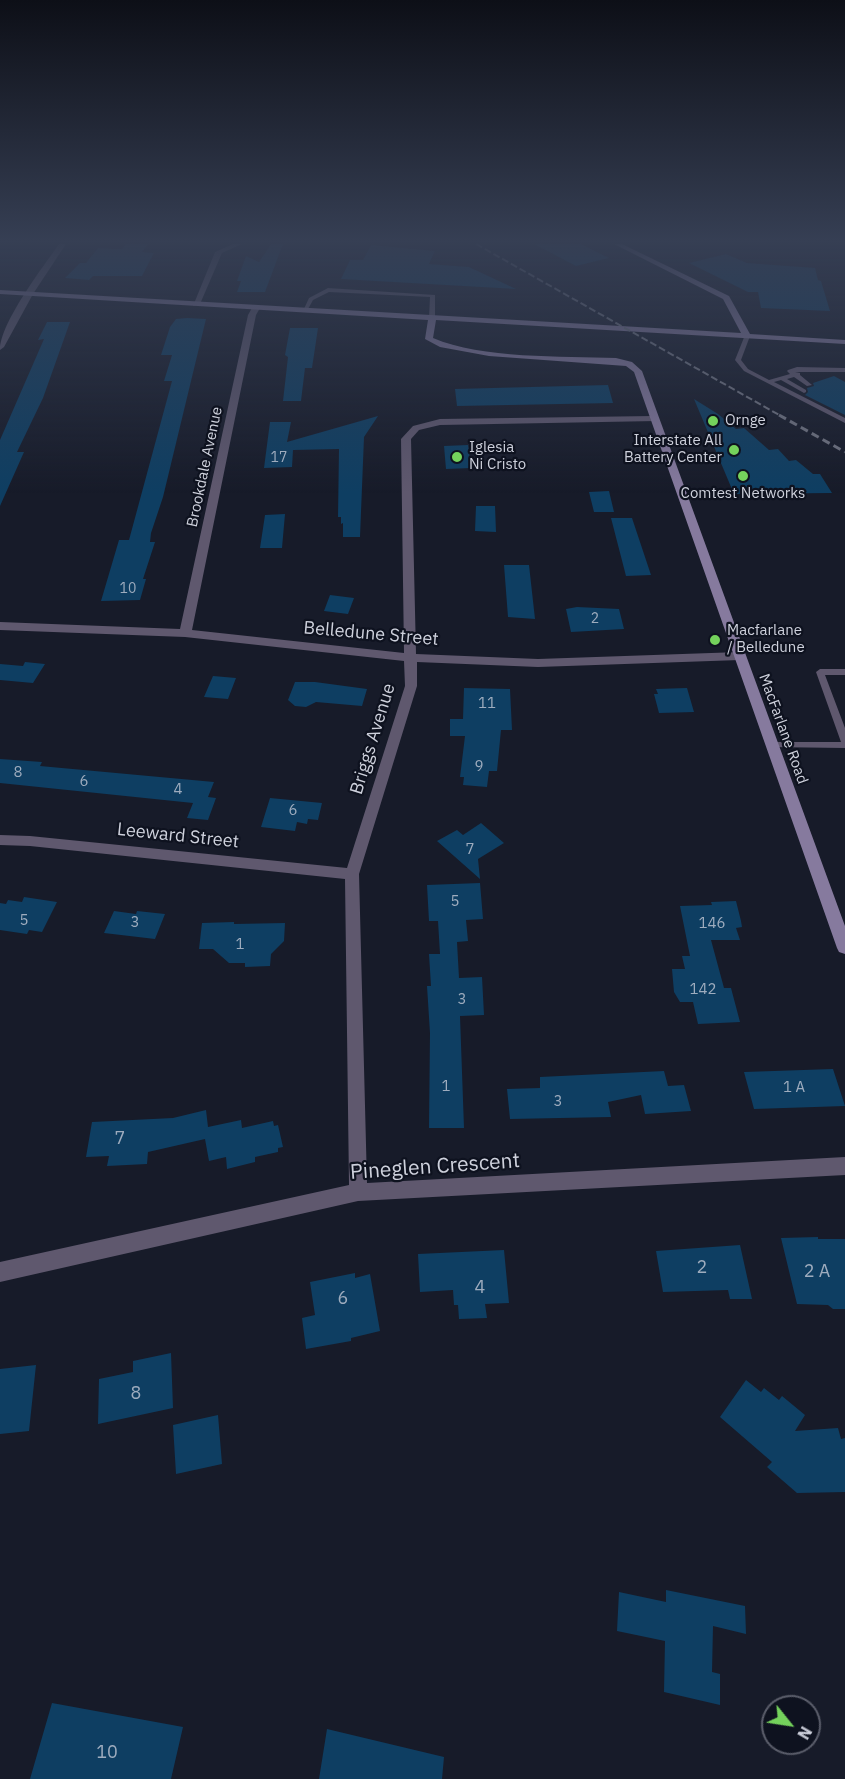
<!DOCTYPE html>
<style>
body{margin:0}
#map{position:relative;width:845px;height:1779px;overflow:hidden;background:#171b29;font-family:"IBM Plex Sans",sans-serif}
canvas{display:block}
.north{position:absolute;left:761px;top:1695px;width:60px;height:60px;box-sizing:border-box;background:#0e121f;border:2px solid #5b5e6b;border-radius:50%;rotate:120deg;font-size:16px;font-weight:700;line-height:24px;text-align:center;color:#ced1dc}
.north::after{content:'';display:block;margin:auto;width:21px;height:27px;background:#74d25c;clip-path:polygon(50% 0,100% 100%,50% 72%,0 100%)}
</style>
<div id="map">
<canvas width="845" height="1779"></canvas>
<div class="north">N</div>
</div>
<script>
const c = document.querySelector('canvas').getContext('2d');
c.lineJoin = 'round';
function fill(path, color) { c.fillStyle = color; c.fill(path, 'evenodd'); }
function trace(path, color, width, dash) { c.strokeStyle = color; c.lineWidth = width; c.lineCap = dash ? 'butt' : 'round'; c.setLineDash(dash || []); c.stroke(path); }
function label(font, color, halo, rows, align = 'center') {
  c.font = font + ' "IBM Plex Sans",sans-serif'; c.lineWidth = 4.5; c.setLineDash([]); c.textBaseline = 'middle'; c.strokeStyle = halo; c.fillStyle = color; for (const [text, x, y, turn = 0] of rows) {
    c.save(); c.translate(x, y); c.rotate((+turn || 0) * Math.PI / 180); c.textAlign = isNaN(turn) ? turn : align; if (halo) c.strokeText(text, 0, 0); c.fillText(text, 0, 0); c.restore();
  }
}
fill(new Path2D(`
 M 126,244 L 148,244 L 142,252 L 154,253 L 142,276 L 93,276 L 89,280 L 65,278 L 80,263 L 86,263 L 98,248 L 122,249 Z
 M 271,244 L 283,244 L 265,292 L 237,292 L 241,281 L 237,281 L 246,256 L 259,262 Z
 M 534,244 L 581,244 L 609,258 L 576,266 Z
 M 371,245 L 435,251 L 429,264 L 469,267 L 516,289 L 341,279 L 350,260 L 363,260 Z
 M 726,254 L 747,263 L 815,268 L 818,280 L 821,281 L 830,311 L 761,308 L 758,292 L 748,292 L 689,263 Z
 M 187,318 L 206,319 L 163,497 L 151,533 L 150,542 L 155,542 L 143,579 L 146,579 L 140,600 L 101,601 L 119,540 L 129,540 L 172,381 L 164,381 L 172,355 L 161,355 L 170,327 L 176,319 Z
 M 47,322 L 70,322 L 43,398 L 17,452 L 24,452 L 0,506 L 0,440 L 44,339 L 38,340 Z
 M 290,328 L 318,328 L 312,368 L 305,368 L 301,401 L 283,401 L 288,357 L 285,355 Z
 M 834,376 L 845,382 L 845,415 L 805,395 L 808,392 L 807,388 L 814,386 L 813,383 Z
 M 608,385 L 613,403 L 457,406 L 455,389 Z
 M 694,399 L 718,414 L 736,429 L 744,428 L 769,450 L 778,449 L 789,461 L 796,460 L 813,474 L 820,474 L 832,493 L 734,494 Z
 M 378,416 L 364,437 L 360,537 L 343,537 L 343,523 L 341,524 L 341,517 L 338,517 L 339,449 L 293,450 L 292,467 L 264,468 L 270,422 L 291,422 L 287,442 Z
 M 468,445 L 471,468 L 446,469 L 444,446 Z
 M 609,491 L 614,512 L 594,512 L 589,492 Z
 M 476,506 L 495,506 L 496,532 L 475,531 Z
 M 285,514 L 282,548 L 260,548 L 265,515 Z
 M 611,518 L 632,518 L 651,575 L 626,576 Z
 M 504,565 L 529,565 L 535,619 L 508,617 Z
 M 330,595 L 354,598 L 348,614 L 324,611 Z
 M 577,607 L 619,609 L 624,629 L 571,632 L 566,609 Z
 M 25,662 L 45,664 L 33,683 L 0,680 L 0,664 L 23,666 Z
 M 213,676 L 236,678 L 228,699 L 204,697 Z
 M 295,682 L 315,682 L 367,689 L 362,706 L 316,702 L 306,707 L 295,706 L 288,700 Z
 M 464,688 L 510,689 L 512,730 L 501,730 L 497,771 L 489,771 L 487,787 L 463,785 L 464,777 L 460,777 L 465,736 L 450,736 L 450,719 L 463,719 Z
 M 687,688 L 694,712 L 659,713 L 654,694 L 658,694 L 656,689 Z
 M 0,759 L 42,762 L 40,766 L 214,782 L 208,797 L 216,798 L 208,820 L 187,818 L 193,803 L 0,783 Z
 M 270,798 L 322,803 L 318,820 L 308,819 L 307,824 L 297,822 L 295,831 L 261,827 Z
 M 481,823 L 504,843 L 478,859 L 480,879 L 437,841 L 457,830 L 463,835 Z
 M 480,883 L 483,919 L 466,920 L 468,941 L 457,942 L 459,978 L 482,977 L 484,1015 L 460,1016 L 464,1128 L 429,1128 L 430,1033 L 427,986 L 431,986 L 429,954 L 440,954 L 438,921 L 429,921 L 427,885 Z
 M 24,897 L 57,902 L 42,932 L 29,930 L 27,934 L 0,930 L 0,903 L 6,904 L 8,900 L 22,902 Z
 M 736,901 L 741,921 L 742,927 L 736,928 L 740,940 L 711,940 L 724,988 L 731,988 L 740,1022 L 698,1024 L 693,1002 L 680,1002 L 674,992 L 672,969 L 685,969 L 682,956 L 690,956 L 680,906 L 712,905 L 711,902 Z
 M 114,911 L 136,914 L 137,911 L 165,914 L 155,939 L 104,933 Z
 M 234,922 L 234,924 L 285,923 L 284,941 L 271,954 L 270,966 L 245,967 L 245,963 L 229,963 L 213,949 L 199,949 L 202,923 Z
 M 833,1069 L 845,1106 L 754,1109 L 744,1072 Z
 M 664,1071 L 668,1086 L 684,1085 L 691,1111 L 645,1114 L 641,1095 L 608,1102 L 611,1117 L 510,1119 L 507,1089 L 540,1088 L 540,1077 Z
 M 206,1110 L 208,1127 L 241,1120 L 242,1128 L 273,1121 L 274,1126 L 278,1125 L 283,1147 L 278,1148 L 278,1152 L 255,1157 L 255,1162 L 227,1169 L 226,1157 L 209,1161 L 205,1139 L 148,1152 L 147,1164 L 107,1166 L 109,1156 L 86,1157 L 92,1122 L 173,1118 Z
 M 818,1237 L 818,1239 L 845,1239 L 845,1309 L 833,1309 L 828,1305 L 797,1304 L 781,1238 Z
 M 740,1245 L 752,1299 L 730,1299 L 728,1290 L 663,1292 L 656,1251 Z
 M 504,1250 L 509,1303 L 485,1304 L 487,1318 L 459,1319 L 458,1305 L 454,1305 L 453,1290 L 420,1292 L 418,1254 Z
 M 355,1273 L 355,1278 L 370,1274 L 380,1331 L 351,1338 L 351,1341 L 306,1349 L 302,1318 L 315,1315 L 310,1282 Z
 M 171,1353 L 173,1408 L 98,1424 L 99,1379 L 133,1372 L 133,1361 Z
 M 36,1365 L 29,1431 L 0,1434 L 0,1369 Z
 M 746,1380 L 761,1392 L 764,1388 L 779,1400 L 782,1396 L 805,1415 L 795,1431 L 838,1428 L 841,1439 L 845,1438 L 845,1492 L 797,1493 L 767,1467 L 772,1462 L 720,1417 Z
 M 218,1415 L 222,1464 L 176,1474 L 173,1425 Z
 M 666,1590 L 745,1606 L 746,1634 L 713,1626 L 712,1672 L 720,1674 L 720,1705 L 664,1692 L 665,1641 L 617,1631 L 619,1592 L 666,1602 Z
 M 52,1703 L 183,1727 L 171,1779 L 30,1779 Z
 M 327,1729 L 444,1757 L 442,1779 L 319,1779 Z`), '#0e3e62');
fill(new Path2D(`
 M 328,288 L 435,295 L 435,318 L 432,320 L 429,318 L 430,297 L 329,292 L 313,300 L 307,311 L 303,311 L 309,298 Z
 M 745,335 L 750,336 L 741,360 L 748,369 L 769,380 L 790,374 L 787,371 L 788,370 L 797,367 L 845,368 L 845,372 L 795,372 L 800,373 L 800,375 L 812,385 L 807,386 L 794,377 L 787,379 L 806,390 L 806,392 L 804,393 L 781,380 L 774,382 L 845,418 L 845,423 L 744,371 L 735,360 Z
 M 820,669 L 845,669 L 845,675 L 825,675 L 845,728 L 845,748 L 769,747 L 767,745 L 772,742 L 841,742 L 816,672 Z`), '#5f586e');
fill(new Path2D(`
 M 59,244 L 66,244 L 33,294 L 4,347 L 0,350 C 0,323 43,267 59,244 Z
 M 233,244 L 242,244 L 222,253 L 200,304 L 193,306 L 215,252 Z
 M 253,306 L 260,308 L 256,315 L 192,630 L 404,653 L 401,439 L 413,426 L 440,419 L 653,416 L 656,417 L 656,421 L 440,425 L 419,430 L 411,439 L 416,654 L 538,659 L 740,652 L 746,656 L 740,660 L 538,667 L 417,662 L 417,686 L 359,874 L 367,1183 L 845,1157 L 845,1175 L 358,1201 L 0,1282 L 0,1262 L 349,1185 L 345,879 L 30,846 L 0,845 L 0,835 L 30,836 L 347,868 L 405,686 L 404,661 L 185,637 L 0,630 L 0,622 L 180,629 L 248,315 Z`), '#5f586e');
fill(new Path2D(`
 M 614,244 L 622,244 L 729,296 L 750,334 L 845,340 L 845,344 L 436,320 L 433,338 C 482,359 562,356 616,358 L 632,362 L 642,371 L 845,926 L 845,954 L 839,952 L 837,948 L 634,372 L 626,366 L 489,356 L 440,347 L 425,339 L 428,320 L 0,294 L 0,290 L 741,333 L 723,299 Z`), '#867a9e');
trace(new Path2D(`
 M 476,244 L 781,416`), '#727582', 2, [7, 3]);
trace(new Path2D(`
 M 779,415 L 845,452`), '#727582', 3, [8, 4.5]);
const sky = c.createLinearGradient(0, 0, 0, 493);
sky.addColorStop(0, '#0d0f17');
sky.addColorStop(0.49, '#363f54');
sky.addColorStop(1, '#363f5400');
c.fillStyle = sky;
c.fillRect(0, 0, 845, 493);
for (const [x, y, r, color] of [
 [713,421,6,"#74d25c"],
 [734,450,6,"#74d25c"],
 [457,457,6,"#74d25c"],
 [743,476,6,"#74d25c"],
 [715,640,6,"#74d25c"]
]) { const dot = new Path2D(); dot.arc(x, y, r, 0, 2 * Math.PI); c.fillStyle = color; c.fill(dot); trace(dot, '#0e121f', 2); }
label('14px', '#9eacbe', null, [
 ["17",279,458],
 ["10",128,589],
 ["2",595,619]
]);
label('15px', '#ced1dc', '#0e121f', [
 ["Ornge",725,421],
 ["Interstate All",722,441,"right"],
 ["Battery Center",722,458,"right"],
 ["Iglesia",469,448],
 ["Ni Cristo",469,465],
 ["Comtest Networks",743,494,"center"],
 ["Macfarlane",727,631],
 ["/ Belledune",727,648]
], 'left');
label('15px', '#ced1dc', '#0e121f', [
 ["Brookdale Avenue",205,467,-78],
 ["MacFarlane Road",783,729,70]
]);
label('15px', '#9eacbe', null, [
 ["11",487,704],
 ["9",479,767],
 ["8",18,773],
 ["6",84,782],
 ["4",178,790],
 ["6",293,811],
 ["7",470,850],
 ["5",455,902],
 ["5",24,921],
 ["3",135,923],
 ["146",712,924],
 ["1",240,945],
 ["142",703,990],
 ["3",462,1000],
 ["1",446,1087],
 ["1 A",794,1088],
 ["3",558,1102]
]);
label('18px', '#ced1dc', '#0e121f', [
 ["Belledune Street",371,634,5],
 ["Briggs Avenue",373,739,-73],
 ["Leeward Street",178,836,6]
]);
label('18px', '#9eacbe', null, [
 ["7",120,1139],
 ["2",702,1268],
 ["2 A",817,1272],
 ["4",480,1288],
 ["6",343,1299],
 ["8",136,1394],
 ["10",107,1753]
]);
label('21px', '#ced1dc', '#0e121f', [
 ["Pineglen Crescent",435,1167,-4]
]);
</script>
